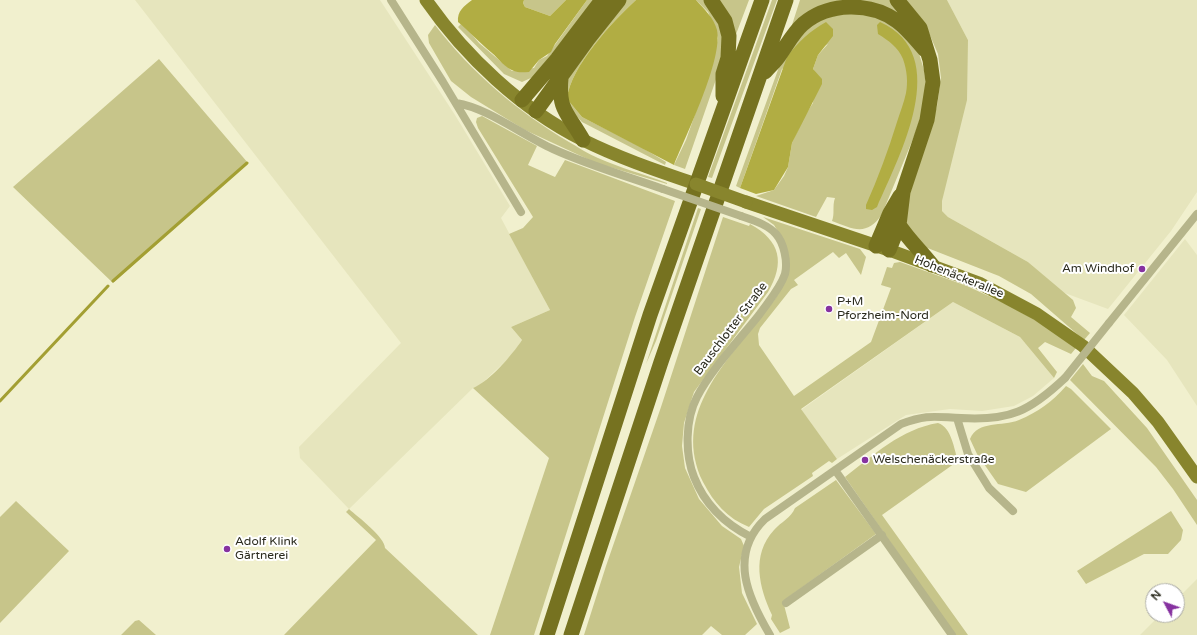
<!DOCTYPE html>
<meta charset="utf-8">
<style>
body{margin:0}
#map{position:relative;width:1197px;height:635px;overflow:hidden;background:#f1f0ce;font-family:"Varela Round",sans-serif}
canvas{display:block}
.north{position:absolute;left:1145px;top:583px;width:40px;height:40px;box-sizing:border-box;background:#fff;border:1px solid #aaaaa5;border-radius:50%;rotate:311deg;font-size:11px;font-weight:700;line-height:16px;text-align:center;color:#2a2a1d}
.north::after{content:'';display:block;margin:auto;width:14px;height:18px;background:#8632a0;clip-path:polygon(50% 0,100% 100%,50% 72%,0 100%)}
</style>
<div id="map">
<canvas width="1197" height="635"></canvas>
<div class="north">N</div>
</div>
<script>
const c = document.querySelector('canvas').getContext('2d');
c.lineJoin = 'round';
function fill(path, color) { c.fillStyle = color; c.fill(path, 'evenodd'); }
function trace(path, color, width, dash) { c.strokeStyle = color; c.lineWidth = width; c.lineCap = dash ? 'butt' : 'round'; c.setLineDash(dash || []); c.stroke(path); }
function label(font, color, halo, rows, align = 'center') {
  c.font = font + ' "Varela Round",sans-serif'; c.lineWidth = 4; c.setLineDash([]); c.textBaseline = 'middle'; c.strokeStyle = halo; c.fillStyle = color; for (const [text, x, y, turn = 0] of rows) {
    c.save(); c.translate(x, y); c.rotate((+turn || 0) * Math.PI / 180); c.textAlign = isNaN(turn) ? turn : align; if (halo) c.strokeText(text, 0, 0); c.fillText(text, 0, 0); c.restore();
  }
}
fill(new Path2D(`
 M 135,0 L 380,0 L 455,115 L 510,206 L 501,218 L 550,310 L 511,327 L 522,340 L 511,356 L 480,385 L 473,388 L 349,509 L 300,458 L 299,447 L 401,343 Z
 M 947,0 L 1197,0 L 1197,192 L 1171,231 L 1108,309 L 1062,292 L 1028,262 L 948,217 L 942,211 L 942,201 L 968,40 Z
 M 1185,239 L 1197,255 L 1197,406 L 1167,360 L 1124,315 Z
 M 953,302 L 1020,337 L 1054,378 L 1033,396 L 1014,406 L 982,411 L 950,409 L 906,415 L 837,459 L 801,410 Z
 M 1197,579 L 1197,635 L 1140,635 L 1160,615 L 1177,615 L 1177,599 Z`), '#e6e5bd');
fill(new Path2D(`
 M 524,0 L 566,0 L 550,16 L 525,7 L 523,3 Z
 M 587,0 L 595,0 L 533,77 L 522,82 L 504,74 L 458,27 L 461,24 L 464,25 L 479,43 L 512,71 L 534,68 L 539,60 L 547,56 Z
 M 626,0 L 636,0 C 613,21 570,67 567,99 L 582,117 L 641,147 L 666,162 L 665,165 L 582,122 L 569,108 L 564,95 L 565,82 L 572,68 L 597,34 Z
 M 696,0 L 705,0 L 723,33 L 722,62 L 685,169 L 674,165 L 686,140 L 711,69 L 718,38 L 708,12 Z
 M 717,0 L 749,0 L 735,37 Z
 M 772,0 L 777,0 L 712,178 L 708,177 Z
 M 800,0 L 890,0 L 910,20 L 867,4 L 791,28 Z
 M 902,0 L 947,0 L 968,40 L 967,100 L 942,201 L 942,211 L 948,217 L 1028,262 L 1073,300 L 1076,308 L 1071,317 L 1090,333 L 1084,340 L 1031,294 L 999,276 L 925,247 L 907,225 L 906,218 L 909,196 L 937,106 L 941,78 L 938,54 L 929,33 Z
 M 853,11 L 891,22 L 918,50 L 924,70 L 926,86 L 924,106 L 915,134 L 882,214 C 867,237 853,229 832,221 C 835,214 832,206 835,198 L 827,197 L 816,217 L 756,196 L 774,190 L 784,176 L 788,167 L 792,143 L 805,115 L 813,103 L 816,74 L 813,69 L 818,55 L 828,44 L 782,69 L 740,188 L 736,186 L 783,56 L 815,21 Z
 M 435,25 C 471,72 518,112 569,142 C 578,147 588,154 598,158 C 620,168 644,174 667,183 L 667,184 L 596,163 L 525,130 L 471,97 L 451,81 L 429,43 L 428,35 Z
 M 159,59 L 248,163 L 113,283 L 13,187 Z
 M 482,116 L 537,146 L 528,165 L 555,177 L 565,160 L 675,201 L 635,317 L 534,635 L 490,635 L 549,458 L 473,388 C 490,381 512,355 522,340 L 511,327 L 550,310 L 509,234 L 523,228 L 533,217 L 478,128 L 476,122 L 477,118 Z
 M 698,208 L 701,209 L 656,341 L 646,364 Z
 M 723,217 L 749,226 L 750,224 C 781,241 785,263 768,292 L 694,392 L 684,423 L 682,446 L 685,468 L 699,499 L 722,526 L 741,539 L 744,546 L 739,567 L 742,593 L 757,624 L 745,635 L 722,635 L 711,626 L 702,635 L 584,635 L 606,566 L 661,407 Z
 M 763,217 L 860,249 L 866,257 L 861,275 L 846,253 L 839,258 L 833,252 L 794,280 L 798,285 L 791,289 L 760,328 L 758,334 L 759,345 L 794,396 L 871,342 L 891,288 L 881,285 L 887,267 L 892,268 L 894,263 L 900,262 L 967,286 L 1010,306 L 1042,324 L 1076,348 L 1071,354 L 1045,342 L 1038,348 L 1057,372 L 1054,378 L 1020,337 L 953,302 L 801,409 L 837,459 L 832,463 L 829,461 L 812,473 L 813,476 L 764,509 L 749,527 C 727,518 714,503 703,482 C 672,417 722,367 759,319 C 765,311 774,302 779,293 C 783,285 785,255 786,245 L 774,225 Z
 M 1083,364 L 1092,376 L 1104,381 L 1147,428 L 1197,500 L 1197,525 L 1173,489 L 1156,467 L 1070,380 Z
 M 1066,386 L 1071,389 L 1111,429 L 1026,492 L 998,484 L 977,454 L 970,439 C 978,420 1002,427 1019,420 C 1038,412 1052,402 1066,386 Z
 M 938,423 C 952,428 954,449 958,461 L 882,515 L 968,635 L 955,635 L 845,477 C 874,455 901,429 938,423 Z
 M 836,480 L 876,534 L 783,601 L 790,628 L 780,633 L 771,619 L 772,615 C 759,587 751,555 774,530 C 781,522 791,518 795,508 Z
 M 16,501 L 69,551 L 0,623 L 0,517 Z
 M 349,509 C 358,517 385,537 385,548 L 478,635 L 284,635 L 376,540 L 346,512 Z
 M 1171,511 L 1183,530 L 1181,540 L 1168,554 L 1144,554 L 1086,584 L 1077,571 Z
 M 139,620 L 156,635 L 121,635 L 135,621 Z`), '#c7c58a');
fill(new Path2D(`
 M 472,0 L 524,0 L 523,3 L 525,7 L 550,16 L 566,0 L 587,0 L 555,44 L 551,52 L 539,60 L 529,72 C 524,72 519,73 514,71 C 505,68 499,59 492,53 C 480,43 469,31 458,22 C 457,11 464,6 472,0 Z
 M 636,0 L 696,0 C 704,9 714,18 717,30 C 723,60 686,135 674,165 L 582,117 L 567,99 C 570,67 613,21 636,0 Z
 M 826,22 L 833,29 L 833,36 L 818,55 L 813,69 L 822,79 L 822,84 L 792,143 L 788,167 L 774,190 L 756,194 L 740,188 L 787,57 C 798,42 810,31 826,22 Z
 M 880,22 C 954,55 899,156 877,207 L 872,210 L 866,209 L 866,205 C 878,178 888,151 897,122 C 900,112 904,103 906,93 C 908,82 907,70 903,59 C 898,47 889,41 878,34 L 877,25 Z`), '#b1ad43');
trace(new Path2D(`
 M 113,281 L 247,163
 M 0,401 L 108,286`), '#a39f33', 3);
trace(new Path2D(`
 M 391,0 L 443,82 L 521,212
 M 456,103 C 488,108 522,135 553,149 C 588,165 626,176 663,189
 M 741,216 C 752,220 767,224 776,234 C 784,243 788,262 785,274 C 780,289 768,302 759,315 C 740,339 710,371 697,397 C 685,420 685,454 694,477 C 705,505 725,524 751,537
 M 1109,323 L 1197,214
 M 957,418 L 968,454 L 989,488 L 1013,511
 M 835,470 L 952,635
 M 786,603 L 882,535
 M 770,635 C 748,598 728,555 765,519 L 901,424 C 928,414 934,417 961,418 C 1010,421 1030,411 1065,378`), '#b6b58b', 8);
trace(new Path2D(`
 M 426,0 C 465,56 521,109 583,140 C 619,158 658,171 696,184
 M 746,202 L 889,250 L 979,283 L 1037,314 L 1083,346 L 1133,393 L 1158,422 L 1197,477`), '#88852d', 13);
trace(new Path2D(`
 M 711,0 L 725,21 L 729,36 L 728,58 L 723,74 L 723,96
 M 765,72 C 770,66 775,62 779,56 C 787,45 793,33 803,24 C 829,2 870,2 897,21 C 908,29 916,40 925,50
 M 561,78 C 558,111 568,113 583,140
 M 522,100 L 557,59 L 602,0
 M 536,111 L 588,39 L 619,0
 M 899,225 C 909,240 921,251 932,265
 M 876,246 L 890,213 L 900,196
 M 889,250 L 899,225 L 903,192 L 927,120 L 933,82 L 930,60 L 920,28 L 897,0
 M 547,635 L 650,315 L 762,0
 M 571,635 L 661,362 L 786,0`), '#767220', 15);
trace(new Path2D(`
 M 663,189 L 741,216
 M 1065,378 L 1109,323`), '#b6b58b', 8);
trace(new Path2D(`
 M 696,184 L 746,202`), '#88852d', 13);
for (const [x, y, r, color] of [
 [1142,269,4,"#8632a0"],
 [829,309,4,"#8632a0"],
 [865,460,4,"#8632a0"],
 [227,549,4,"#8632a0"]
]) { const dot = new Path2D(); dot.arc(x, y, r, 0, 2 * Math.PI); c.fillStyle = color; c.fill(dot); trace(dot, '#fff', 1.5); }
label('12px', '#2a2a1d', '#fff', [
 ["Am Windhof",1134,269,"right"],
 ["P+M",837,302],
 ["Pforzheim-Nord",837,316],
 ["Welschenäckerstraße",873,460],
 ["Adolf Klink",235,542],
 ["Gärtnerei",235,556]
], 'left');
label('12px', '#2a2a1d', '#fff', [
 ["Hohenäckerallee",959,277,22],
 ["Bauschlotter Straße",731,329,-53]
]);
</script>
